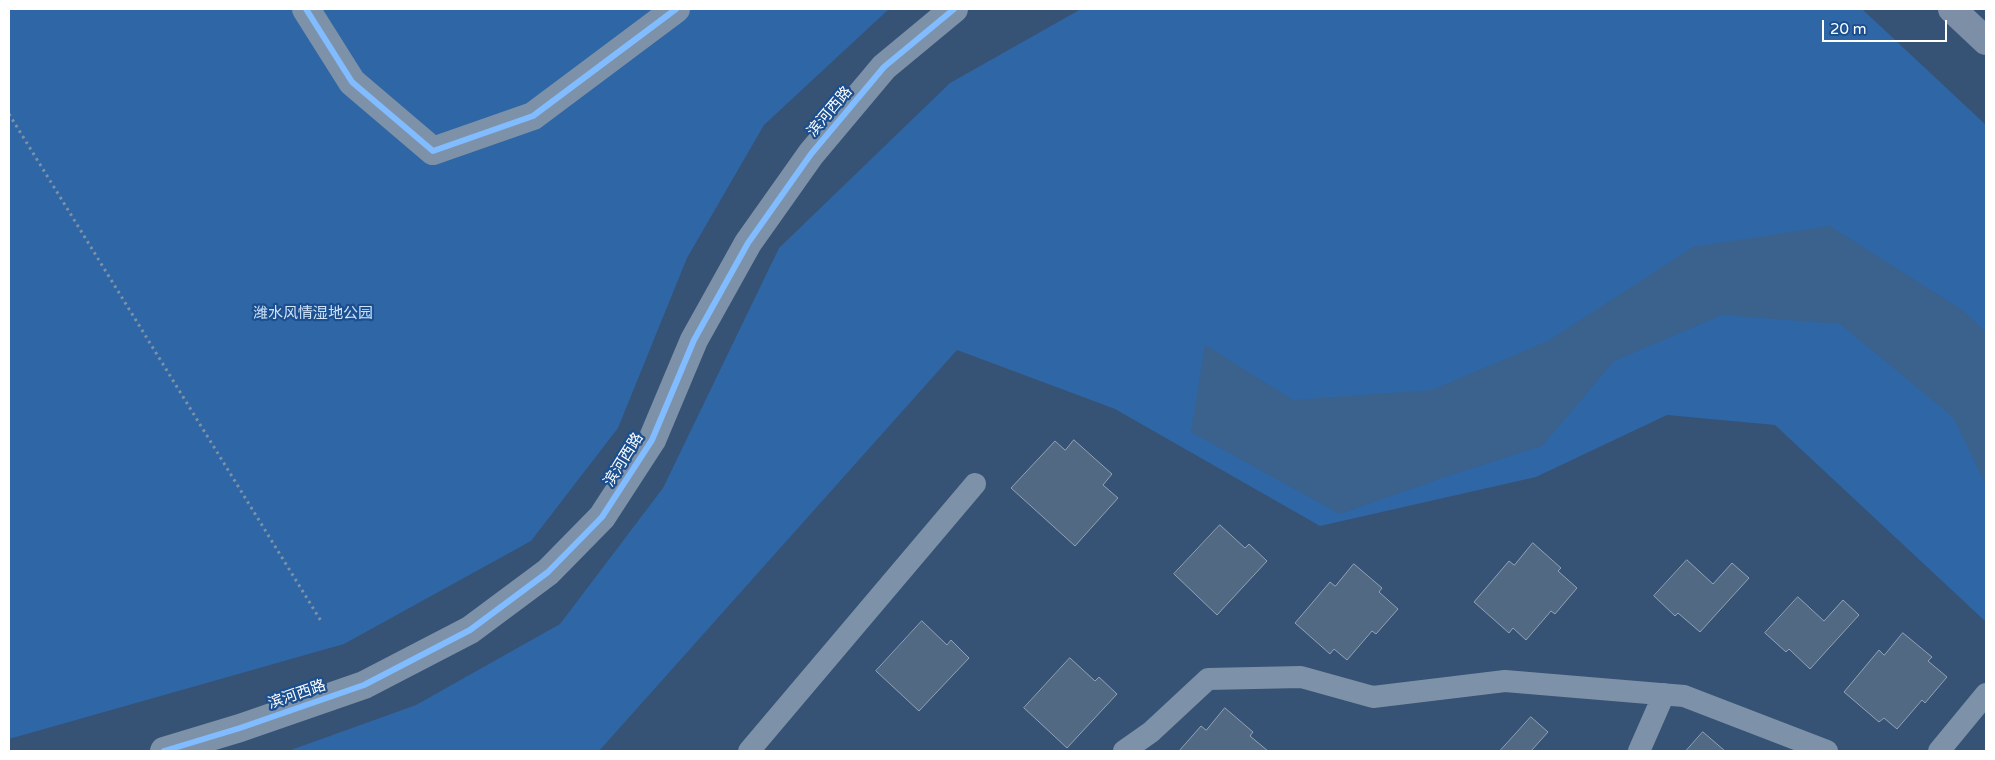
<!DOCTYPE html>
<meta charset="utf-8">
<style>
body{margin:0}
#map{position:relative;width:1995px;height:760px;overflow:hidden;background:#365274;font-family:"Varela Round",sans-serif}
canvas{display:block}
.frame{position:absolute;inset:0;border:10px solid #fff;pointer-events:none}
.scale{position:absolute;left:1822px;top:20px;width:125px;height:22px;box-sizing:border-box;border:2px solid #fff;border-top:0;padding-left:6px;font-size:15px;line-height:18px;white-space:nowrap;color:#fff;-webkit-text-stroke:4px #1b4f8f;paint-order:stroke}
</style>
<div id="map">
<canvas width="1995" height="760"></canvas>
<div class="frame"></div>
<div class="scale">20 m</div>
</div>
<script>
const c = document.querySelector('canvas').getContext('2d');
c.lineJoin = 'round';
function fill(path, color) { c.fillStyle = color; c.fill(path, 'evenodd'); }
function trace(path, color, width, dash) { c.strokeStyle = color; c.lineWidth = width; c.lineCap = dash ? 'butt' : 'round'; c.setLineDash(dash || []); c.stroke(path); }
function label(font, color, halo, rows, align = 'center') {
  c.font = font + ' "Varela Round","Noto Sans SC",sans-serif'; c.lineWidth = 4.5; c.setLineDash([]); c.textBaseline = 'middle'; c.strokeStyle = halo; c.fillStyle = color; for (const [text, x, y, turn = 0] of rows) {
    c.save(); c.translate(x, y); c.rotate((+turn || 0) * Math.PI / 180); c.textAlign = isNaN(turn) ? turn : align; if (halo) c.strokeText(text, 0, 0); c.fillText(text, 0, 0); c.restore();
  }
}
fill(new Path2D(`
 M 9,9 L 889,9 L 764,125 L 687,258 L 618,428 L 531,541 L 344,644 L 9,739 Z
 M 1081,9 L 1862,9 L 1986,125 L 1986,622 L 1775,425 L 1667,415 L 1536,477 L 1320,526 L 1115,409 L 957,350 L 599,751 L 288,751 L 416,705 L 560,624 L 663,488 L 779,248 L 950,83 Z`), '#2f66a5');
fill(new Path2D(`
 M 1830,226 L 1962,310 L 1986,332 L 1986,485 L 1953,417 L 1840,324 L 1722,315 L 1614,361 L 1542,446 L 1448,476 L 1340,514 L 1191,432 L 1205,345 L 1293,400 L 1432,390 L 1548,341 L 1693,247 Z`), '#3b618d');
const building = new Path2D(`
 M 1074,440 L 1112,474 L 1103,485 L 1118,498 L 1075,546 L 1011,488 L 1055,441 L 1065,450 Z
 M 1220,525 L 1245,548 L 1249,544 L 1267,561 L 1217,615 L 1174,574 Z
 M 1533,543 L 1561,568 L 1558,571 L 1577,588 L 1555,614 L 1551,611 L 1526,640 L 1513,628 L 1509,633 L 1474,602 L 1509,561 L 1514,565 Z
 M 1687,560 L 1713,584 L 1732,563 L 1749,578 L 1700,632 L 1678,613 L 1675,616 L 1654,596 Z
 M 1354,564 L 1382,588 L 1379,592 L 1398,609 L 1376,634 L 1372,631 L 1347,660 L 1334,649 L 1330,654 L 1295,623 L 1330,582 L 1335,586 Z
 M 1798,597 L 1824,621 L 1843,600 L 1859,615 L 1810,669 L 1789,649 L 1786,652 L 1765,633 Z
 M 922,621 L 947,645 L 951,640 L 969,658 L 919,711 L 876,671 Z
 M 1903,633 L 1932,657 L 1928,661 L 1947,677 L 1925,703 L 1922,700 L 1897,729 L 1884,718 L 1879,722 L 1844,692 L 1879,650 L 1884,655 Z
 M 1070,658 L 1095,681 L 1099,677 L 1117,694 L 1067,748 L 1024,708 Z
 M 1225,708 L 1253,732 L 1250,736 L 1268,751 L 1179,751 L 1201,726 L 1206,730 Z
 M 1531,717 L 1548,732 L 1531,751 L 1500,751 Z
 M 1703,732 L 1725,751 L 1686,751 Z`);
fill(building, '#526984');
trace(building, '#92a2b6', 1);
trace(new Path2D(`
 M 9,114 L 321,621`), '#7d92a8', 3, [2.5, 4]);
trace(new Path2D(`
 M 749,751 L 975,484
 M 1124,751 L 1151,732 L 1208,679 L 1301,677 L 1373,697 L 1505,681 L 1684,696 L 1827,751
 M 1639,751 L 1664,694
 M 1939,751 L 1986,694`), '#7d92a8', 22);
trace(new Path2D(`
 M 306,9 L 352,82 L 433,151 L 533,116 L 676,9`), '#7d92a8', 28);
trace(new Path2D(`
 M 164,751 L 240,728 L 364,685 L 470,630 L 548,572 L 602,517 L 652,440 L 694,340 L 748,243 L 811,154 L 884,67 L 954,9`), '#7d92a8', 28);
trace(new Path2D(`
 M 1952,9 L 1986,41`), '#7d8ea7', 28);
trace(new Path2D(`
 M 306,9 L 352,82 L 433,151 L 533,116 L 676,9
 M 164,751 L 240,728 L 364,685 L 470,630 L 548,572 L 602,517 L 652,440 L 694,340 L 748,243 L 811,154 L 884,67 L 954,9`), '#80bcff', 6);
label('15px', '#fff', '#1b4f8f', [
 ["滨河西路",830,112,-50],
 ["滨河西路",624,460,-58],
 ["滨河西路",297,695,-19]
]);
label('15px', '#cfe3fa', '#1b4f8f', [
 ["潍水风情湿地公园",313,314]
]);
</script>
